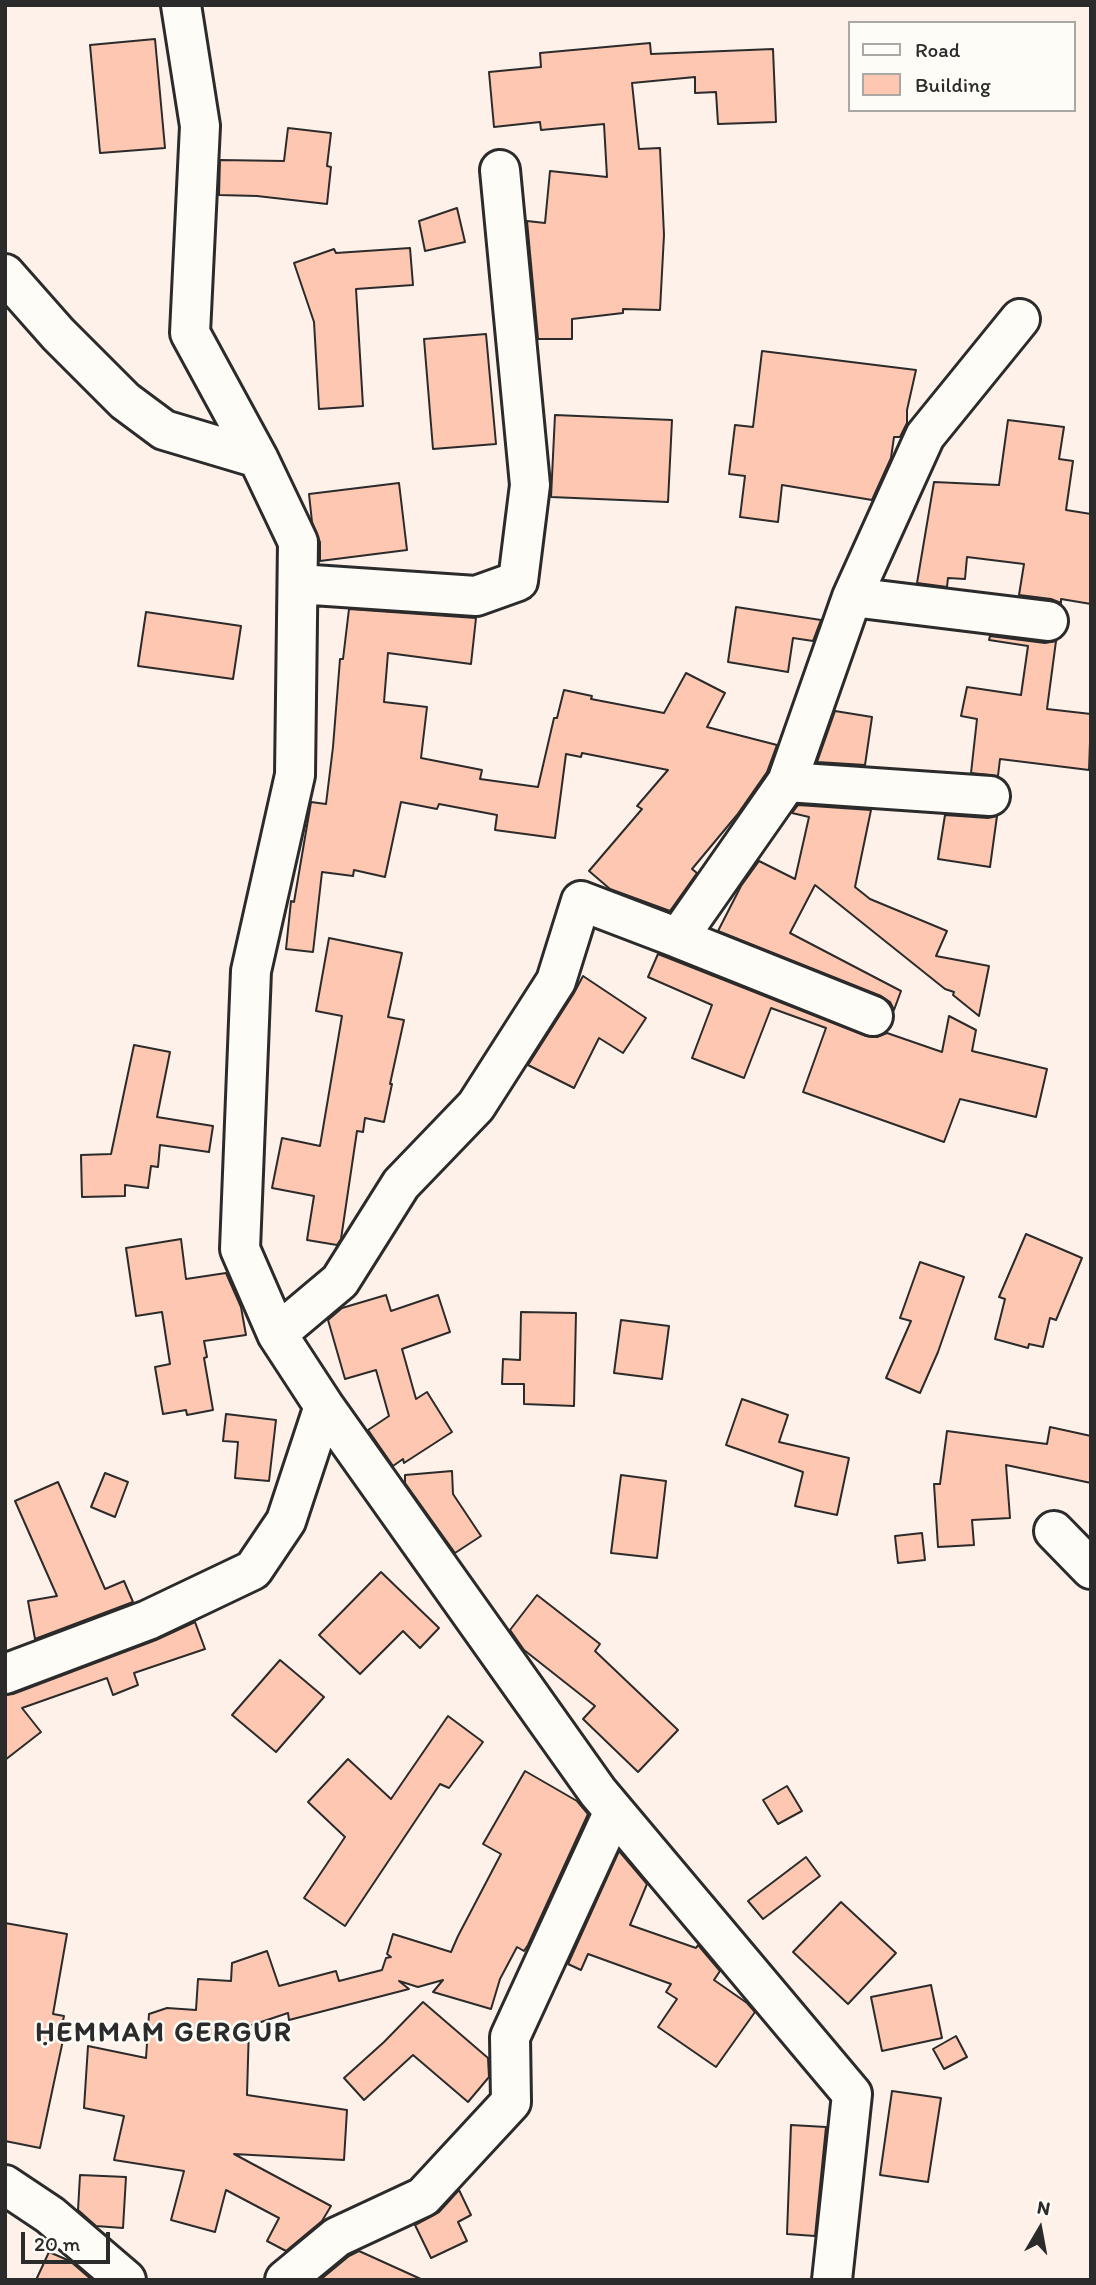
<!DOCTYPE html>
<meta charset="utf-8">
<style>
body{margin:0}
#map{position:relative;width:1096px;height:2285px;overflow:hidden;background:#fdf1e9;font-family:Itim,sans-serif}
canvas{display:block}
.frame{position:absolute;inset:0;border:7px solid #2b2b2b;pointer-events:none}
.legend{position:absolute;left:848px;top:21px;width:228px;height:91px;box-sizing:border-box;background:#fdfcf7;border:2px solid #a9a8a5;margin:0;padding:9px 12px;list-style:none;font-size:21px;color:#2b2b2b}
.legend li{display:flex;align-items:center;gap:14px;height:35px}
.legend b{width:35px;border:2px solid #a9a8a5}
.north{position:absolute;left:1005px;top:2194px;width:70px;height:70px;-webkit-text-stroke:5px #fdfcf7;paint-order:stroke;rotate:10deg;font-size:19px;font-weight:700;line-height:28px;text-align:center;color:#2b2b2b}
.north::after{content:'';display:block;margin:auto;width:24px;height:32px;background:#2b2b2b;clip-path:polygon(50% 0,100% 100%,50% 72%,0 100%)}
.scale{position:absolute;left:21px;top:2232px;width:89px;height:32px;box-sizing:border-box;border:4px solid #2b2b2b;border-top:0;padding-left:9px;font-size:21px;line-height:24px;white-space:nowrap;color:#2b2b2b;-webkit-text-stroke:5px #fdfcf7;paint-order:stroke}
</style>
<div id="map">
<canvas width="1096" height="2285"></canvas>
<div class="frame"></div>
<ul class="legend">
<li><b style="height:9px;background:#fdfcf7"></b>Road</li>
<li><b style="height:19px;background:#fec7b1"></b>Building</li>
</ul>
<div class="north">N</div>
<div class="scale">20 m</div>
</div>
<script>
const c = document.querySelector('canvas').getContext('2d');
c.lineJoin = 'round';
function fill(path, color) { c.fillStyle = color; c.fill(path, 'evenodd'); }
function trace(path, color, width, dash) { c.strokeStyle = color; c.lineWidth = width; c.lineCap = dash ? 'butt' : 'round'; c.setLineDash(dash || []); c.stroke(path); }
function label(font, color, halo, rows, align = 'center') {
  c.font = font + ' Itim,sans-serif'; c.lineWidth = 5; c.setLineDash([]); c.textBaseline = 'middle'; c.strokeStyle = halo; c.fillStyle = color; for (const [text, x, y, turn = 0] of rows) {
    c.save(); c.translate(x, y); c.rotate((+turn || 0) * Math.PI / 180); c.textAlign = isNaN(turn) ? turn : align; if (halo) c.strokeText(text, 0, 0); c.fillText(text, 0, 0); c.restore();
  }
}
const building = new Path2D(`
 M 155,39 L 165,148 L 100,153 L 90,45 Z
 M 650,43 L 651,54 L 773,49 L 776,122 L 718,124 L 716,92 L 695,93 L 695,77 L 632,83 L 639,149 L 660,148 L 664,235 L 660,310 L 623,309 L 623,313 L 572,319 L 572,339 L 538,339 L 527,221 L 545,223 L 550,171 L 607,177 L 604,124 L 541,130 L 540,122 L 494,127 L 489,72 L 541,67 L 540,53 Z
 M 288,128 L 331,133 L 327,166 L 331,167 L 327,204 L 257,196 L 219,195 L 220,160 L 284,161 Z
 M 457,208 L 465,242 L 425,251 L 419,221 Z
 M 410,248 L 413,285 L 356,289 L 363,406 L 319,409 L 314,322 L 294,263 L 334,249 L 336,253 Z
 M 486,334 L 496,444 L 433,449 L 424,339 Z
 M 762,351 L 916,370 L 907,410 L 907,423 L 900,437 L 894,437 L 891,458 L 872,500 L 782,485 L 778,522 L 740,517 L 745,476 L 729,474 L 735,425 L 753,427 Z
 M 555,415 L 672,420 L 668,502 L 551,497 Z
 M 1008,420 L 1064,427 L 1059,459 L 1073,461 L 1066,510 L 1091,514 L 1091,604 L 1061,599 L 1061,603 L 1051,599 L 1019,595 L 1024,564 L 967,557 L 965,579 L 948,578 L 947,587 L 917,583 L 934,482 L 999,485 Z
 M 399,483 L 407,550 L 320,561 L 320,542 L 312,522 L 309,494 Z
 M 736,607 L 821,620 L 813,641 L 793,638 L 788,672 L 728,662 Z
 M 349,609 L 476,618 L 471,664 L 388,653 L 384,702 L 427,707 L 421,758 L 482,770 L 480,779 L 538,787 L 554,718 L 557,718 L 564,690 L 592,696 L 591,699 L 664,713 L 686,673 L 725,693 L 707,727 L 777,745 L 767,772 L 737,815 L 692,869 L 697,873 L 670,911 L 610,889 L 589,871 L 642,809 L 637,806 L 668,770 L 582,753 L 581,757 L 566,754 L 555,838 L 495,830 L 497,815 L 439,804 L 437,809 L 401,802 L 385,877 L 354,870 L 353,876 L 322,872 L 313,952 L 286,949 L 291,901 L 294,902 L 311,802 L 326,804 L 333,747 L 340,659 L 343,659 Z
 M 146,612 L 241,626 L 233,679 L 138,666 Z
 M 990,636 L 1045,643 L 1056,641 L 1047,709 L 1091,714 L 1089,770 L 1000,759 L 998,776 L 971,773 L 977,719 L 961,716 L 967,687 L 1021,695 L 1028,646 L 989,640 Z
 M 835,711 L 872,717 L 865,765 L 817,762 Z
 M 798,805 L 871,810 L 855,887 L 870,899 L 947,931 L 936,956 L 989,966 L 979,1016 L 953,995 L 954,992 L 945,989 L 815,885 L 790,933 L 901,991 L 894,1010 L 890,1002 L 881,996 L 718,931 L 741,886 L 759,861 L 795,879 L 809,817 L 792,813 Z
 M 945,815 L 988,818 L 997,816 L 990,867 L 938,859 Z
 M 329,938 L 402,953 L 388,1017 L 404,1020 L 390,1084 L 392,1084 L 384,1122 L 365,1118 L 363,1132 L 357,1131 L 341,1239 L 337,1245 L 307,1240 L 314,1196 L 272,1188 L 282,1138 L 320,1146 L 342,1016 L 316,1011 Z
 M 658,954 L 866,1036 L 877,1037 L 887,1033 L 942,1052 L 949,1016 L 976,1030 L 972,1051 L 1047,1069 L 1036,1117 L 960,1099 L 944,1142 L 803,1092 L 826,1028 L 771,1008 L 744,1078 L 692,1058 L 712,1005 L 648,977 Z
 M 583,976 L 646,1018 L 623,1053 L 599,1038 L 574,1088 L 528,1065 L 574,993 Z
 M 134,1045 L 170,1052 L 157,1117 L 213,1126 L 209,1152 L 160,1145 L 158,1167 L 151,1166 L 148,1188 L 125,1185 L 125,1196 L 82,1197 L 81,1155 L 111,1154 Z
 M 1026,1234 L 1082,1258 L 1056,1320 L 1050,1318 L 1043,1347 L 1029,1344 L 1028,1348 L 995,1339 L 1005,1299 L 999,1297 Z
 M 181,1239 L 186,1279 L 226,1273 L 241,1307 L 246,1335 L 204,1341 L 207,1357 L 204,1358 L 213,1410 L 187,1415 L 186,1410 L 163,1414 L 155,1367 L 170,1364 L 162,1312 L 136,1316 L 126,1248 Z
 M 920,1262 L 964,1277 L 938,1352 L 920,1393 L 886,1378 L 911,1321 L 900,1318 Z
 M 386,1295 L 391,1311 L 438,1295 L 450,1332 L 402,1349 L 416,1399 L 427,1392 L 452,1432 L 404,1463 L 403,1459 L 393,1466 L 368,1430 L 389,1416 L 376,1370 L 345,1379 L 328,1320 L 342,1308 Z
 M 521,1312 L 576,1313 L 574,1406 L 524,1404 L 524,1384 L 502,1384 L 503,1359 L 520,1360 Z
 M 621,1320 L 669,1326 L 662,1379 L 614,1373 Z
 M 742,1399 L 788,1415 L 779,1442 L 849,1458 L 837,1515 L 795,1506 L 803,1472 L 726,1445 Z
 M 226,1414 L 276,1420 L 269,1481 L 235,1478 L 238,1442 L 223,1441 Z
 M 1050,1427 L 1091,1436 L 1091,1483 L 1006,1465 L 1010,1518 L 972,1520 L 974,1545 L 938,1547 L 934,1484 L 940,1484 L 947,1431 L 1047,1444 Z
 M 452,1471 L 453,1494 L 481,1536 L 455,1553 L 405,1483 L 405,1475 Z
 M 105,1473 L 128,1482 L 115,1517 L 91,1507 Z
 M 621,1475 L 666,1481 L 657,1558 L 611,1553 Z
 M 58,1482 L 105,1589 L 124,1581 L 133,1602 L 35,1639 L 28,1601 L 57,1596 L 15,1501 Z
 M 922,1533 L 925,1560 L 898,1563 L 895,1536 Z
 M 381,1572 L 439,1628 L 420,1648 L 403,1631 L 360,1674 L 319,1635 Z
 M 537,1595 L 600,1644 L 595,1651 L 678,1730 L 638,1772 L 583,1719 L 595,1706 L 524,1650 L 510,1630 Z
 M 195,1622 L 205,1649 L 134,1673 L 138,1685 L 113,1695 L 107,1678 L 22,1708 L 41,1732 L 5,1760 L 5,1695 L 13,1694 L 156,1640 Z
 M 280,1660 L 324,1697 L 276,1752 L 232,1715 Z
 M 448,1716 L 483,1742 L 449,1788 L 440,1784 L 345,1926 L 304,1898 L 345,1837 L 308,1802 L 348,1759 L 391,1799 Z
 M 525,1771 L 577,1801 L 588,1814 L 528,1945 L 524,1951 L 517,1947 L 500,1979 L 491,2009 L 433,1992 L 443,1980 L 418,1987 L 399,1981 L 409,1989 L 289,2020 L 288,2013 L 249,2026 L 247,2095 L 347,2110 L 344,2160 L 234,2154 L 331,2206 L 322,2221 L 286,2251 L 267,2241 L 279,2218 L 226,2190 L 215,2232 L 171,2220 L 184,2171 L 114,2160 L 124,2116 L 84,2108 L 88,2046 L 146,2058 L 149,2014 L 167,2008 L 196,2010 L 198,1979 L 231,1981 L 232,1963 L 267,1951 L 279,1986 L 336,1971 L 339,1981 L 382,1970 L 386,1958 L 391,1957 L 387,1954 L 393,1934 L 451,1952 L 458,1936 L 501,1854 L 483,1844 Z
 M 787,1786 L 802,1811 L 778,1824 L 763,1800 Z
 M 619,1851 L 647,1884 L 630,1925 L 696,1948 L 698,1945 L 720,1971 L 714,1980 L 747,2003 L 755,2012 L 716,2067 L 658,2027 L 677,1999 L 666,1992 L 671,1984 L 588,1954 L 581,1970 L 568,1964 Z
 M 806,1857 L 820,1876 L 763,1919 L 748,1901 Z
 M 841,1902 L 896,1953 L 848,2004 L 793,1952 Z
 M 5,1923 L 67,1934 L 53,2014 L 64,2016 L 59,2039 L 63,2040 L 40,2148 L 5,2141 Z
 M 931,1985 L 942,2038 L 882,2051 L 871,1997 Z
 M 423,2002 L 488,2058 L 489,2077 L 468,2102 L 413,2055 L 364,2100 L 344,2078 L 384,2042 Z
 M 956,2036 L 967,2057 L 944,2069 L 933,2049 Z
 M 892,2091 L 941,2098 L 928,2182 L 880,2175 Z
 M 791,2125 L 826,2127 L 815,2236 L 787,2234 Z
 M 80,2175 L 126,2177 L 123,2228 L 96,2226 L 78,2210 Z
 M 459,2190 L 471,2215 L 458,2222 L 467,2241 L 431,2258 L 415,2225 L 439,2212 Z
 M 359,2251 L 423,2280 L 320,2280 L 349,2256 Z
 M 49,2252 L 70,2261 L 92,2280 L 36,2280 Z`);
fill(building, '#fec7b1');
trace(building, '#2b2b2b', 2);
const minor = new Path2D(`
 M 5,274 L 58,334 L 125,401 L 164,430 L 258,458
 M 298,584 L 476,596 L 518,581 L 530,485 L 500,170
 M 852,597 L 1048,621
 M 787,782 L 990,796
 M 678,938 L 873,1016
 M 277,1334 L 340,1281 L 401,1184 L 476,1106 L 556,981 L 581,901 L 678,938 L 787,782 L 852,597 L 925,436 L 1020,319
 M 324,1406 L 598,1792 L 852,2094 L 832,2280
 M 1054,1531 L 1091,1569
 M 5,1674 L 148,1620 L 253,1570 L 286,1521 L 324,1406 L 277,1334 L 240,1249 L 251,971 L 295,775 L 298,542 L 258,458 L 190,333 L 200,126 L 181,5
 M 5,2185 L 50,2215 L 126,2280
 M 285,2280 L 337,2237 L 423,2197 L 511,2102 L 510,2037 L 614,1811`);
trace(minor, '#2b2b2b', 44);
trace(minor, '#fdfcf7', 38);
c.letterSpacing = '2px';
label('bold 28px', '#2b2b2b', '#fdfcf7', [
 ["ḤEMMAM GERGUR",164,2034]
]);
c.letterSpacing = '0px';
</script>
